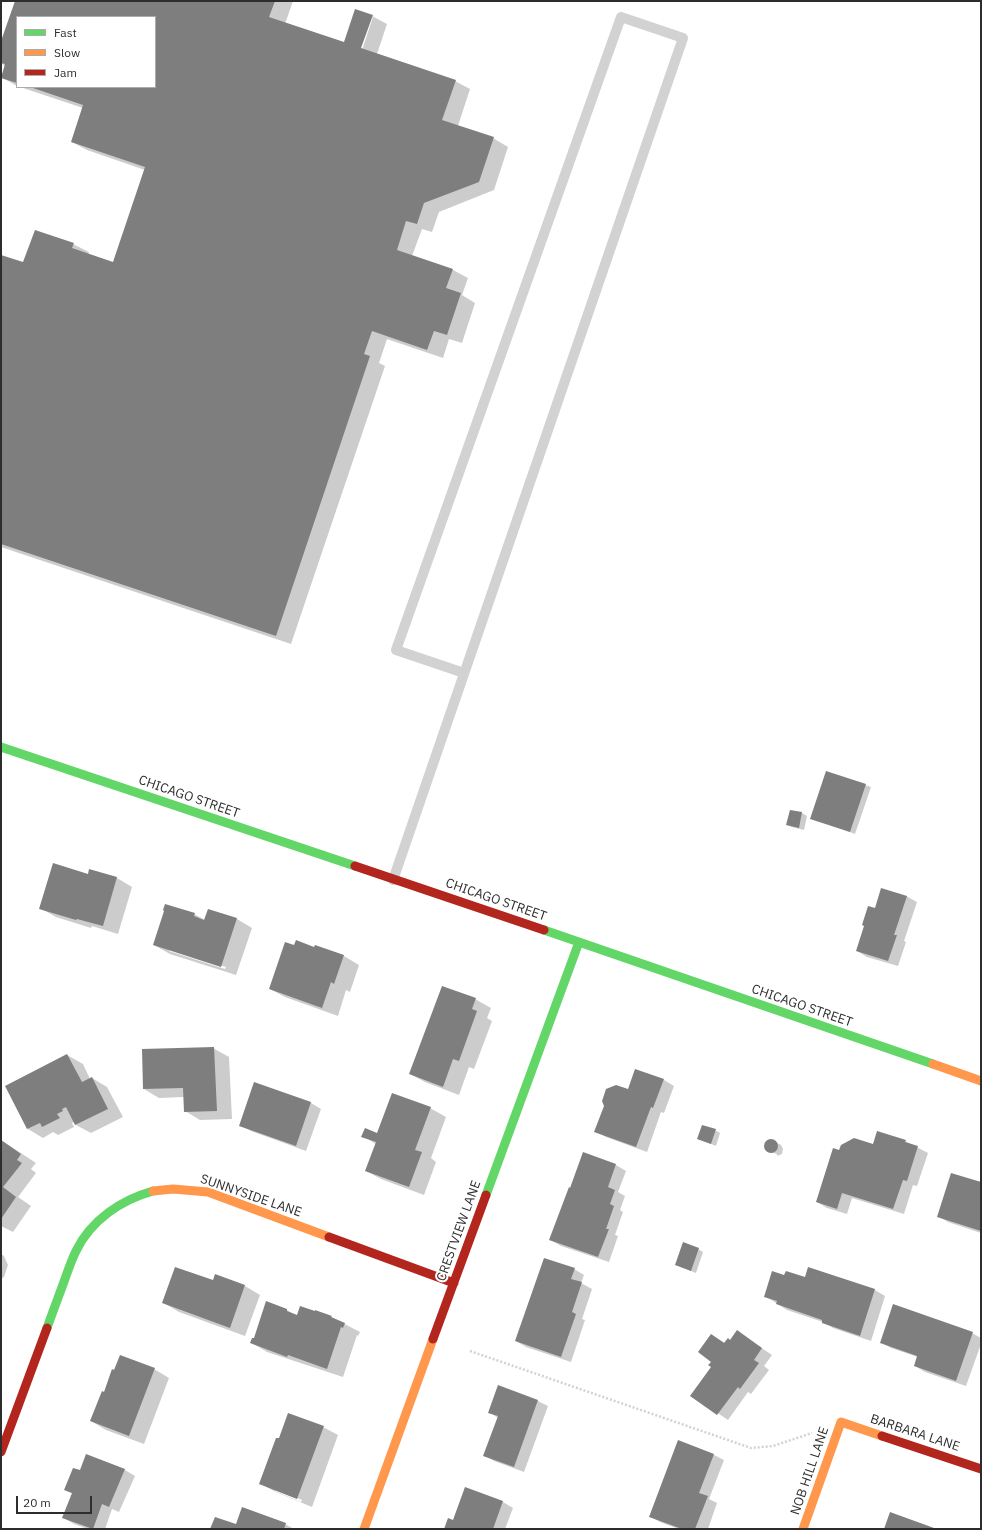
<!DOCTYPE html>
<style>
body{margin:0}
#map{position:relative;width:982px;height:1530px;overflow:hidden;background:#fff;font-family:"IBM Plex Sans",sans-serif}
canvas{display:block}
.frame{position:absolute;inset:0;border:2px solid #2d2d2d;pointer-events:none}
.legend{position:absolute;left:16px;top:16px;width:140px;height:72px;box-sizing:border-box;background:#fff;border:1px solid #ababab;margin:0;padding:5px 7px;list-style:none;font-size:12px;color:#2d2d2d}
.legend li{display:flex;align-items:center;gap:8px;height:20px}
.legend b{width:20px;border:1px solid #ababab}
.scale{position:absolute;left:16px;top:1496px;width:76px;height:18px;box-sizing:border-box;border:2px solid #2d2d2d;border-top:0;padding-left:5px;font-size:12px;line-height:14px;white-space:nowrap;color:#2d2d2d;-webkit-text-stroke:3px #fff;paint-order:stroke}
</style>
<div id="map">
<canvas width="982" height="1530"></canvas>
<div class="frame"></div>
<ul class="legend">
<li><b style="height:5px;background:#63d668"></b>Fast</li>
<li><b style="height:5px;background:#ff974d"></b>Slow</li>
<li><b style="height:5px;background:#b3261e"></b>Jam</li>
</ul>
<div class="scale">20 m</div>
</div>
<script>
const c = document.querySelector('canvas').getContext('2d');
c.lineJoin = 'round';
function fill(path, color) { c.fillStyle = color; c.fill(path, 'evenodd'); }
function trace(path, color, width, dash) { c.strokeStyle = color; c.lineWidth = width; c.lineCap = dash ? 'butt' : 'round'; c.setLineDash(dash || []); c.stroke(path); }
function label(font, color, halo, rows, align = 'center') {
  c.font = font + ' "IBM Plex Sans",sans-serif'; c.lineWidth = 4; c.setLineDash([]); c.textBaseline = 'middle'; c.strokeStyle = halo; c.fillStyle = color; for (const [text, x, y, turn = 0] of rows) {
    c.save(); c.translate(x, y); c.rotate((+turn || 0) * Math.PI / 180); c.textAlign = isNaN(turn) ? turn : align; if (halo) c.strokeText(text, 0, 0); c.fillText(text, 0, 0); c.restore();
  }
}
fill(new Path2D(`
 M 16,1 L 293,1 L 285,24 L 345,43 L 356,10 L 372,16 L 387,24 L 377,54 L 455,81 L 470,89 L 458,126 L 493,138 L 508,147 L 494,190 L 439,212 L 432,232 L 422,229 L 412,256 L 453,270 L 468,278 L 462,295 L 475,303 L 462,343 L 449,339 L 443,358 L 387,339 L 379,363 L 385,366 L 291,644 L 1,547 L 1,256 L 24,264 L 35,231 L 73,244 L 89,252 L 88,255 L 113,263 L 145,170 L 87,150 L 72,142 L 83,108 L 20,87 L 155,87 L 155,17 L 17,17 L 17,86 L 1,77 L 5,66 L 1,63 L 1,44 ZM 371,17 L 373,17 L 361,53 L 359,52 Z
 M 826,772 L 871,787 L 855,834 L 811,818 Z
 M 790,811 L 802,813 L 807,816 L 804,830 L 792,827 L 787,825 Z
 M 90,870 L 117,878 L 132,887 L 118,934 L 92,926 L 91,928 L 56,917 L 40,908 L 88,875 Z
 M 906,896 L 917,902 L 904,941 L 906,942 L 898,966 L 867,957 L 857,951 L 875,909 Z
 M 208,910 L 237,919 L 252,928 L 236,975 L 170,954 L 154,945 L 194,914 L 205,920 ZM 169,949 L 226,967 L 225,969 L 169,951 Z
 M 315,948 L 344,956 L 359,965 L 350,992 L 346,990 L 338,1016 L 285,997 L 270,989 Z
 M 475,999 L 491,1008 L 487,1018 L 492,1021 L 474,1069 L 469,1067 L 459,1095 L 425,1082 L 410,1074 Z
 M 213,1048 L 229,1057 L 232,1119 L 200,1120 L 185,1111 L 184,1097 L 159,1098 L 144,1089 Z
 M 67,1055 L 83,1064 L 90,1079 L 92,1078 L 107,1087 L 123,1117 L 91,1133 L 76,1125 L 74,1122 L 72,1123 L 74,1127 L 58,1135 L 53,1132 L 43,1138 L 28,1129 L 6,1086 Z
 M 636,1070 L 664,1080 L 674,1086 L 664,1113 L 661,1112 L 647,1152 L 606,1137 L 595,1131 L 628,1091 Z
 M 255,1083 L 311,1103 L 321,1109 L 306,1151 L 251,1131 L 240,1125 Z
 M 430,1108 L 446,1117 L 431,1158 L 436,1162 L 424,1195 L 381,1179 L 366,1171 L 376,1144 L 363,1136 L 378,1134 Z
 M 715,1130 L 720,1133 L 716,1146 L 698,1139 Z
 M 1,1140 L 36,1163 L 31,1169 L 36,1173 L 18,1197 L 31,1206 L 13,1232 L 1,1226 Z
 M 771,1140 L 781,1145 L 783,1149 L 782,1154 L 777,1156 L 777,1154 L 767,1151 L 765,1147 L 766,1142 Z
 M 905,1141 L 928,1153 L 917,1186 L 913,1185 L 904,1214 L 852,1198 L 847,1214 L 827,1208 L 817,1202 L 840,1152 Z
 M 584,1154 L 616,1165 L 626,1171 L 618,1192 L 625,1196 L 620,1210 L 623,1212 L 615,1235 L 618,1236 L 609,1262 L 561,1246 L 551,1240 Z
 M 981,1184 L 981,1233 L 948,1222 L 938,1216 Z
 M 698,1249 L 703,1252 L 696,1273 L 681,1267 Z
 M 1,1254 L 4,1256 L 8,1265 L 4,1277 L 1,1279 Z
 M 574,1269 L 584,1275 L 581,1283 L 592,1289 L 582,1319 L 585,1320 L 571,1362 L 526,1347 L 516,1341 Z
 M 809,1269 L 875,1290 L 885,1296 L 871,1341 L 833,1328 L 823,1322 L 787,1310 L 765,1296 L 805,1278 Z
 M 214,1281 L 245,1286 L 260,1295 L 245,1336 L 179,1312 L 164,1303 Z
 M 267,1303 L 287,1310 L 296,1316 L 315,1313 L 331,1317 L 360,1332 L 358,1336 L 357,1335 L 343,1377 L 267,1352 L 252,1343 L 254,1340 Z
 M 738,1332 L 772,1355 L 764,1366 L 769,1370 L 751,1394 L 748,1392 L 728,1420 L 691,1395 L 712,1367 L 712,1335 L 725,1343 L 731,1341 Z
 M 972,1333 L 981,1338 L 981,1344 L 966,1386 L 925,1372 L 915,1366 L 918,1357 L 891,1348 L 881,1342 Z
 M 154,1369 L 169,1378 L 144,1444 L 106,1430 L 91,1421 L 105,1393 Z
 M 498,1386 L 538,1401 L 548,1406 L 524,1472 L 494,1461 L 484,1455 L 498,1418 L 489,1412 Z
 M 323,1427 L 338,1435 L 312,1507 L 276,1492 L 261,1484 ZM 275,1489 L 302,1500 L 301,1502 L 275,1491 Z
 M 679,1442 L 714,1455 L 724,1460 L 709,1499 L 717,1503 L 708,1529 L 679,1529 L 660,1522 L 650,1516 Z
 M 86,1456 L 125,1470 L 135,1476 L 119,1512 L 112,1509 L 105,1529 L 88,1529 L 74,1524 L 64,1518 L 73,1494 L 65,1490 L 81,1471 Z
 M 465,1488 L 503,1502 L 513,1508 L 505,1529 L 445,1529 L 453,1521 Z
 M 285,1524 L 294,1529 L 211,1529 L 236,1525 Z`), '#0003');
fill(new Path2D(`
 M 15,1 L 275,1 L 269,17 L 344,42 L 355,9 L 373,15 L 361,48 L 456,80 L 442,120 L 494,137 L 479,182 L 424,203 L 417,224 L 406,221 L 397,250 L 453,269 L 446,288 L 461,293 L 447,335 L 434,331 L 427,350 L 372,331 L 364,354 L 370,356 L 276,636 L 1,544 L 1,255 L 23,262 L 35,230 L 74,243 L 72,248 L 113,262 L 145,167 L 71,142 L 83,105 L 30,87 L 155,87 L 155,17 L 17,17 L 17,83 L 1,78 L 5,64 L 1,63 L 1,41 Z
 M 826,771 L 866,784 L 850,832 L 810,819 Z
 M 790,810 L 802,812 L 799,828 L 786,825 Z
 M 53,863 L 88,874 L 89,869 L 117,877 L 103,926 L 77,919 L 76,920 L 39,909 Z
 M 881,888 L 907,896 L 894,935 L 897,935 L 888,961 L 856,951 L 864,926 L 862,925 L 868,906 L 875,908 Z
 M 165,904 L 195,913 L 194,916 L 204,920 L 208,909 L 237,918 L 221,967 L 153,945 L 164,911 L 163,910 Z
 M 296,940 L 314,947 L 315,945 L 344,955 L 334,984 L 331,982 L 322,1008 L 269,989 L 285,942 L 294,945 Z
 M 442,986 L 476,998 L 472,1009 L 477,1011 L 459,1061 L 453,1059 L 443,1087 L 409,1074 Z
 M 214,1047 L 217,1111 L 184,1112 L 183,1088 L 143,1089 L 142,1049 Z
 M 67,1054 L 82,1082 L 92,1077 L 108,1109 L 75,1125 L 66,1107 L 62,1109 L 63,1111 L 57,1114 L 60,1118 L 42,1127 L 40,1123 L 27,1129 L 5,1086 Z
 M 635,1069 L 664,1079 L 653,1108 L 651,1107 L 636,1147 L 594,1132 L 604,1106 L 602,1101 L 606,1089 L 616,1085 L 628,1089 Z
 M 254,1082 L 311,1102 L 296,1146 L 239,1126 Z
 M 392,1093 L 431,1107 L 415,1150 L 422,1152 L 409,1187 L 365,1171 L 376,1142 L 361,1137 L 365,1128 L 377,1133 Z
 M 702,1125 L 716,1129 L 711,1144 L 697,1139 Z
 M 877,1131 L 906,1140 L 905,1142 L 918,1146 L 907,1181 L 903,1180 L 893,1209 L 842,1193 L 837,1209 L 816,1202 L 833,1148 L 839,1150 L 841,1145 L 854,1138 L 873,1144 Z
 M764 1146a7 7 0 1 1 14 0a7 7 0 1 1-14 0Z
 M 1,1140 L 21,1154 L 17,1160 L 22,1163 L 3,1187 L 16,1197 L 1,1219 Z
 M 583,1152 L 616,1164 L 608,1187 L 615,1190 L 610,1204 L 614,1206 L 606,1229 L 609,1229 L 598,1257 L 549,1240 L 569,1187 L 570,1188 Z
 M 951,1173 L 981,1182 L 981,1231 L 937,1217 Z
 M 683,1242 L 699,1248 L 691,1271 L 675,1265 Z
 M 544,1258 L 575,1268 L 571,1279 L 582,1282 L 572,1312 L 576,1314 L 561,1357 L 515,1341 Z
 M 175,1267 L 213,1280 L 215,1274 L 245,1285 L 230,1328 L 162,1303 Z
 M 808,1267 L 875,1289 L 860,1336 L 822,1323 L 822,1320 L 776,1304 L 777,1301 L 764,1297 L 772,1271 L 784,1275 L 786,1271 L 805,1277 Z
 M 266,1301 L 287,1309 L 287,1311 L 297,1315 L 300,1306 L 315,1311 L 315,1310 L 332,1316 L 331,1317 L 345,1323 L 343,1328 L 341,1327 L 327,1369 L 288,1355 L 287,1357 L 250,1343 L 252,1338 L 254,1338 Z
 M 893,1304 L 973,1332 L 956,1381 L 914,1366 L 917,1356 L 880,1343 Z
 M 737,1330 L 762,1348 L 754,1360 L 759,1363 L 740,1389 L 738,1387 L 717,1415 L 690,1396 L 711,1367 L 708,1365 L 711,1362 L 698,1352 L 711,1334 L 724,1343 L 728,1338 L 730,1340 Z
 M 120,1355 L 155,1368 L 129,1436 L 90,1421 L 102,1391 L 104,1392 L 112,1369 L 114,1370 Z
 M 498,1385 L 538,1400 L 514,1467 L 483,1456 L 498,1416 L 488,1413 Z
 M 288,1413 L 324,1426 L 297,1499 L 259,1484 L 276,1438 L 279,1438 Z
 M 678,1440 L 714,1454 L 699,1493 L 708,1496 L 695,1529 L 682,1529 L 649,1517 Z
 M 86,1454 L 125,1469 L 109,1507 L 102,1504 L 93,1529 L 62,1518 L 72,1493 L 64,1490 L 73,1468 L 80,1470 Z
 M 465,1487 L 503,1501 L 493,1529 L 444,1529 L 448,1518 L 453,1520 Z
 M 242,1507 L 286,1523 L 284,1529 L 210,1529 L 215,1517 L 236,1524 Z
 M 890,1512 L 934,1528 L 934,1529 L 884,1529 Z`), '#7e7e7e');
trace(new Path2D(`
 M 470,1351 L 751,1448 L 773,1446 L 812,1433`), '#d2d2d2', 2.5, [2, 2]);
trace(new Path2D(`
 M 393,880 L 683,38 L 621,17 L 396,650 L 464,673`), '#d2d2d2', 10);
trace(new Path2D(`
 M 1,747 L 355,866
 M 544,930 L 933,1064
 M 486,1195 L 579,942
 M 47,1328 C 53,1311 60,1293 66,1276 C 69,1268 72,1259 76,1251 C 91,1220 121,1200 153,1191`), '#63d668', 9);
trace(new Path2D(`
 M 933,1064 L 981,1081
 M 153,1191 L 173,1189 L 208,1192 L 329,1237
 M 364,1529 L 433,1339
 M 803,1529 L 841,1422 L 882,1436`), '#ff974d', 9);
trace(new Path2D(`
 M 355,866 L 544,930
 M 329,1237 L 454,1283
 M 433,1339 L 486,1195
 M 882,1436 L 981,1469
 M 1,1452 L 47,1328`), '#b3261e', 9);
label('13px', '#2d2d2d', '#fff', [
 ["CHICAGO STREET",189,797,19],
 ["CHICAGO STREET",496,900,19],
 ["CHICAGO STREET",802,1006,19],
 ["SUNNYSIDE LANE",251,1196,19],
 ["CRESTVIEW LANE",459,1231,-70],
 ["BARBARA LANE",915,1433,18],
 ["NOB HILL LANE",810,1471,-71]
]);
</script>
